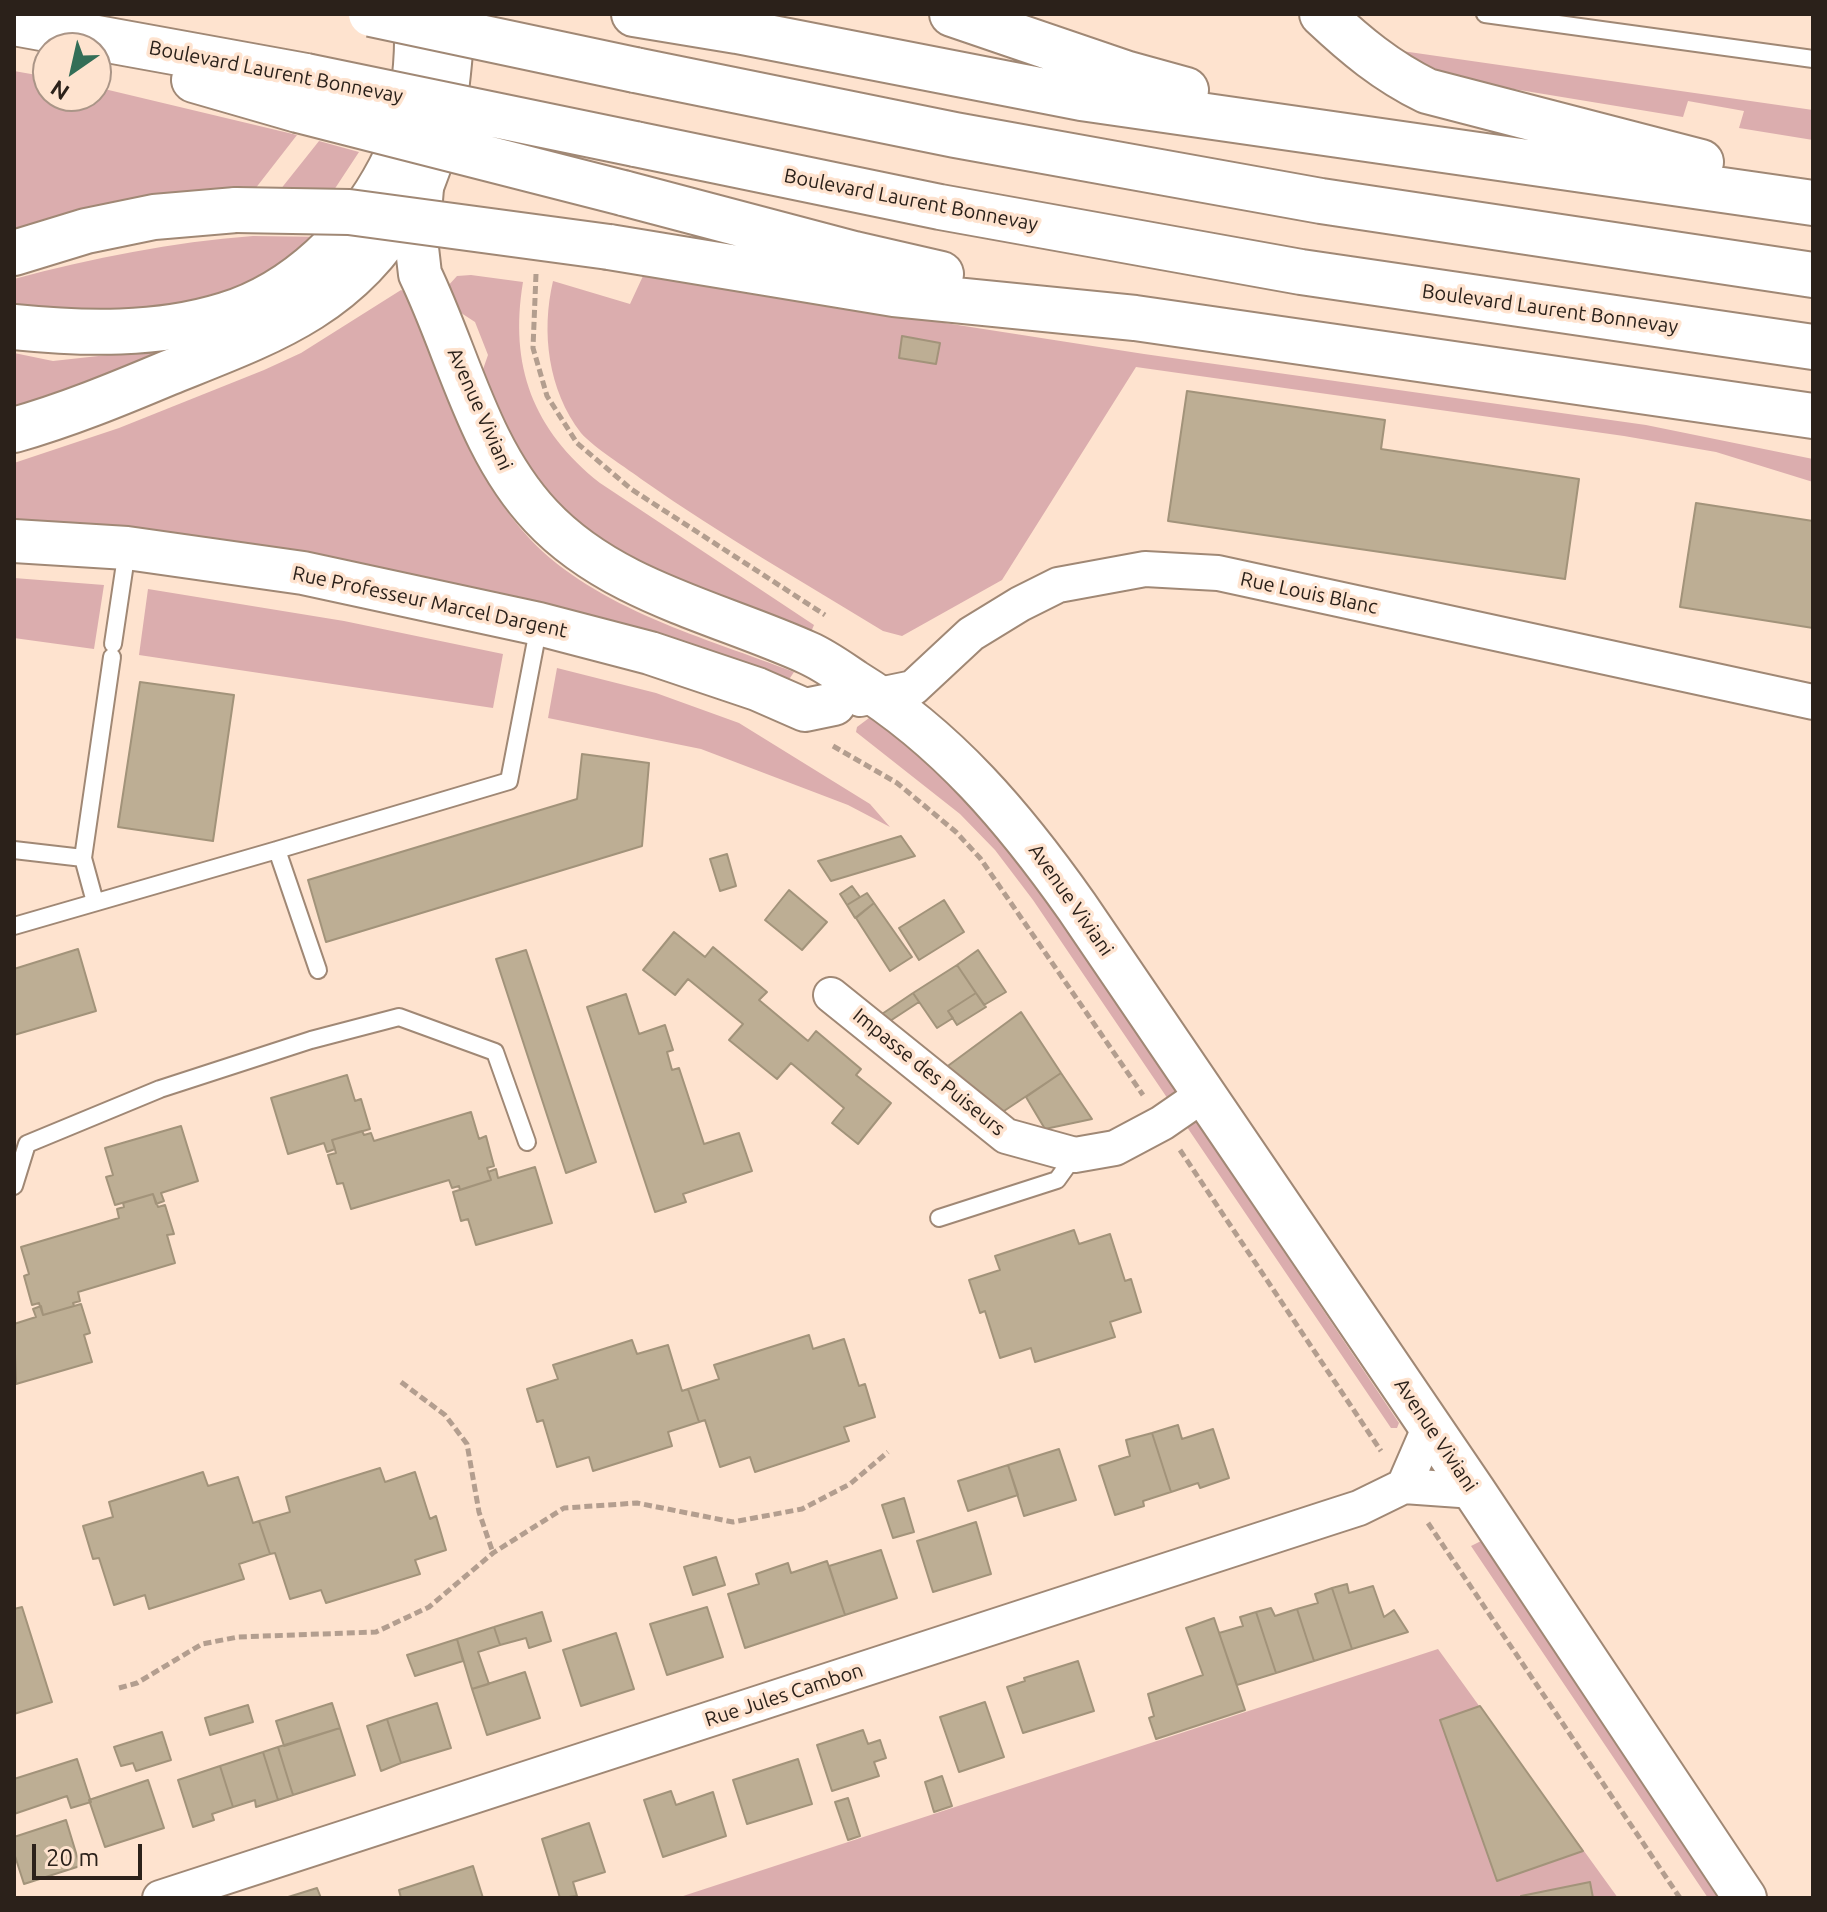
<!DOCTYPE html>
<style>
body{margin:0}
#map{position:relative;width:1827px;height:1912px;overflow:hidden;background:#fee3cf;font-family:Ubuntu,sans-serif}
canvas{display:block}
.frame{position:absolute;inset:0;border:16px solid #2b211a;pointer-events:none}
.north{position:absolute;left:32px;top:32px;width:80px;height:80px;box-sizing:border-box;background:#fee3cf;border:2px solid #aa9587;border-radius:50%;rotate:214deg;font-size:22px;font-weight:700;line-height:32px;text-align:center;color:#2b211a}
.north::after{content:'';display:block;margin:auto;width:28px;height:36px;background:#336e57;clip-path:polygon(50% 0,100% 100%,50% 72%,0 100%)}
.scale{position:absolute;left:32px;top:1844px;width:110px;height:36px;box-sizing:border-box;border:4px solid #2b211a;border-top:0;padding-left:10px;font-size:24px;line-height:28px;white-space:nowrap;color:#2b211a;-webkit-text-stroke:6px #fee3cf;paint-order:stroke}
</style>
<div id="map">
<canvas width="1827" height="1912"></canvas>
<div class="frame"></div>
<div class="north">N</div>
<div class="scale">20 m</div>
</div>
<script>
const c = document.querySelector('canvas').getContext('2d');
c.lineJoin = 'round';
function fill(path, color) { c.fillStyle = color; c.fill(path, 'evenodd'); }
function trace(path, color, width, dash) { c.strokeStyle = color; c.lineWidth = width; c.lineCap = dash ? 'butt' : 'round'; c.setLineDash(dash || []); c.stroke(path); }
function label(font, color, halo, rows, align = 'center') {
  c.font = font + ' Ubuntu,sans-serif'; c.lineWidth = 7; c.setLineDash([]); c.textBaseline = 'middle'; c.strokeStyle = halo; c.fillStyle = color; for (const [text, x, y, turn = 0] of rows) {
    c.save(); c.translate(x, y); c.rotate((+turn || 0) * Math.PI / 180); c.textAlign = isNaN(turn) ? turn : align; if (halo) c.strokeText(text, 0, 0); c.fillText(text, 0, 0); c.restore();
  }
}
fill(new Path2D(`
 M 1402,51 L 1813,110 L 1813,140 L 1739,128 L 1744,111 L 1688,101 L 1683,117 L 1471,82 L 1441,74 Z
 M 14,71 L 48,77 L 48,96 L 96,96 L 96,87 L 297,135 L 255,189 L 98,206 L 14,229 Z
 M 319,141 L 359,152 L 334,190 L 280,190 Z
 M 253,236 L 327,237 L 283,271 L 168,315 L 14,312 L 14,279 C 93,258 172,242 253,236 Z
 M 471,275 L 523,282 C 509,366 533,430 600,483 L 814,625 L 811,632 C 715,594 579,557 522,463 C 506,436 494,404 481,375 L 488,355 L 475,322 L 455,309 L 447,287 L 457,276 Z
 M 643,276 L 1144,354 L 1646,425 L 1813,459 L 1813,482 L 1716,452 L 1624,436 L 1136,367 L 1002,580 L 902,636 L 883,631 C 803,582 721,535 644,481 C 628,469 593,447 581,433 C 548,390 541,332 553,281 L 630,304 Z
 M 401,290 L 414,296 L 472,441 L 466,443 C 484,478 503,510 530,539 C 596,609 706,638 794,672 L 782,690 L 14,534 L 14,463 L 119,428 L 264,370 L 301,353 Z
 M 162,349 L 164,354 L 52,396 L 14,406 L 14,353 L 53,361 Z
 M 14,578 L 104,585 L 94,649 L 14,638 Z
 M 148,589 L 344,621 L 503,654 L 493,708 L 139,655 Z
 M 557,668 L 656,693 L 739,723 L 870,804 L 890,827 L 848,805 L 701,749 L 548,718 Z
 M 873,715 L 958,785 L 1025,867 L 1399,1423 L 1397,1428 L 1391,1428 L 1033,900 L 995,850 L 960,814 L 856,732 L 857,727 Z
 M 1481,1541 L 1720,1898 L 1708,1898 L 1471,1546 Z
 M 1438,1649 L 1618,1898 L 677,1898 Z`), '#dbadae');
const building = new Path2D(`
 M 902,336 L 940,343 L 936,364 L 899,358 Z
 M 1187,391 L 1385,420 L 1381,449 L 1579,479 L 1565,579 L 1168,521 Z
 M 1696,503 L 1813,521 L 1813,628 L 1680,607 Z
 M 140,682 L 234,695 L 213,841 L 118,827 Z
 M 582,754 L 649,763 L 642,846 L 326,942 L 308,880 L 577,799 Z
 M 901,836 L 915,856 L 831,881 L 818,861 Z
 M 727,854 L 736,886 L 720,891 L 710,859 Z
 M 852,886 L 860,897 L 847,905 L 840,894 Z
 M 789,890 L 827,922 L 802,950 L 765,920 Z
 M 867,893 L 874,903 L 855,918 L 847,905 Z
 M 944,900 L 964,932 L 919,960 L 899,928 Z
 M 874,903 L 912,957 L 890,971 L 856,918 Z
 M 674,932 L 705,957 L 713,947 L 767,992 L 759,1000 L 808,1041 L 816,1031 L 861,1069 L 856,1075 L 891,1103 L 858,1144 L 832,1123 L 844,1108 L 791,1063 L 777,1079 L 729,1040 L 743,1024 L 688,979 L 675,995 L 643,970 Z
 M 78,949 L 96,1011 L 14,1035 L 14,969 Z
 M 526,950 L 596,1162 L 566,1173 L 496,959 Z
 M 978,950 L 1006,992 L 984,1005 L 957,965 Z
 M 957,965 L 976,993 L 948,1011 L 953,1018 L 937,1028 L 913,993 Z
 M 913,993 L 919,1002 L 887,1023 L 879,1016 Z
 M 976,993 L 986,1007 L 957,1025 L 948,1011 Z
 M 626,994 L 639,1034 L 665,1025 L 673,1050 L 667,1052 L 672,1070 L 679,1068 L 704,1144 L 739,1133 L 752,1171 L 683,1194 L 686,1202 L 655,1212 L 587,1007 Z
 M 1021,1012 L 1061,1073 L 1001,1113 L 941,1071 Z
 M 1061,1073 L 1092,1119 L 1045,1129 L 1026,1097 Z
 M 347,1075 L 355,1101 L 361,1099 L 370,1129 L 332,1140 L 335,1149 L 327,1152 L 324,1143 L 288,1154 L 271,1098 Z
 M 471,1112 L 479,1139 L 486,1136 L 494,1166 L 487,1168 L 491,1180 L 460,1190 L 459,1186 L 452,1188 L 449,1180 L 351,1209 L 343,1183 L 337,1184 L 328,1155 L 336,1153 L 332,1140 L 362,1131 L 364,1135 L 371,1133 L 374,1141 Z
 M 181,1126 L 198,1181 L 161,1193 L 164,1201 L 156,1204 L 153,1194 L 115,1205 L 106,1177 L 113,1175 L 105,1148 Z
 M 535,1167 L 552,1223 L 476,1245 L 468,1219 L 461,1221 L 453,1192 L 491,1180 L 488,1172 L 496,1169 L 498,1178 Z
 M 153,1194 L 158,1207 L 165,1205 L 174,1234 L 167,1235 L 175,1263 L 78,1292 L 80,1301 L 73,1303 L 74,1306 L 43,1315 L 39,1303 L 32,1305 L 24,1276 L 29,1274 L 21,1247 L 119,1218 L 117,1209 L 124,1207 L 123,1203 Z
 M 1074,1230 L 1079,1244 L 1110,1234 L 1125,1281 L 1131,1279 L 1141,1312 L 1110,1322 L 1115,1337 L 1035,1362 L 1031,1348 L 1000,1358 L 985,1311 L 980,1313 L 969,1280 L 1000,1270 L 995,1256 Z
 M 81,1304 L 90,1333 L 84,1335 L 92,1362 L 16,1384 L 14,1324 L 36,1317 L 33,1309 L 41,1306 L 43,1315 Z
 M 809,1335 L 813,1349 L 844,1339 L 859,1386 L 865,1384 L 875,1417 L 844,1427 L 849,1441 L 755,1472 L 750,1457 L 720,1467 L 705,1420 L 699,1422 L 688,1389 L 719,1379 L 714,1365 Z
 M 632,1340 L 637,1354 L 668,1345 L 682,1391 L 688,1389 L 699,1422 L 668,1432 L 672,1446 L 593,1471 L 589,1457 L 557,1467 L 543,1420 L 537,1422 L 527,1389 L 558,1379 L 553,1365 Z
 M 1178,1425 L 1182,1439 L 1213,1429 L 1229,1478 L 1200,1488 L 1198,1483 L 1171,1492 L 1152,1433 Z
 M 1152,1433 L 1171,1492 L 1143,1501 L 1144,1506 L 1115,1515 L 1099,1466 L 1130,1456 L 1126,1440 Z
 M 1059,1449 L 1076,1500 L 1024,1516 L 1008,1465 Z
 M 1008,1465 L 1018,1495 L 968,1511 L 958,1481 Z
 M 380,1468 L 385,1482 L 415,1472 L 430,1519 L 436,1516 L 446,1550 L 415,1560 L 420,1574 L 326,1603 L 321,1590 L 290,1599 L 275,1553 L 270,1554 L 259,1521 L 290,1512 L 286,1497 Z
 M 203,1472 L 208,1486 L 238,1477 L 253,1523 L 259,1521 L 270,1554 L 239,1564 L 244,1579 L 149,1609 L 145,1595 L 114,1605 L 99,1558 L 93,1559 L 83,1526 L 113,1517 L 109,1502 Z
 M 904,1498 L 914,1532 L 893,1538 L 882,1505 Z
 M 976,1522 L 991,1574 L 933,1592 L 917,1541 Z
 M 881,1550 L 897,1598 L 845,1615 L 829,1566 Z
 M 716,1557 L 725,1585 L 693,1595 L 684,1567 Z
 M 827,1561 L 845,1615 L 745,1648 L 728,1594 L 759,1584 L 756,1574 L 788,1563 L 791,1573 Z
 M 1347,1584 L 1349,1593 L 1373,1586 L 1384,1617 L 1394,1610 L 1408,1632 L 1352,1649 L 1332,1588 Z
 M 1332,1588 L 1352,1649 L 1314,1661 L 1297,1609 L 1318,1603 L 1315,1594 Z
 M 22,1607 L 52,1702 L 14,1714 L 14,1609 Z
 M 707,1607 L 723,1657 L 667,1675 L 650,1624 Z
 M 1271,1608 L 1275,1616 L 1297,1609 L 1314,1661 L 1276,1673 L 1256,1612 Z
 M 542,1612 L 551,1641 L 529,1648 L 526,1638 L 500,1645 L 494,1627 Z
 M 1256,1612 L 1276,1673 L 1237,1685 L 1219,1633 L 1243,1626 L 1240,1617 Z
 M 1214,1618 L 1245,1710 L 1156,1739 L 1149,1718 L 1154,1716 L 1148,1694 L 1203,1675 L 1186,1628 Z
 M 494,1627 L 500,1645 L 478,1652 L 489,1684 L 472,1689 L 457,1639 Z
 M 616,1633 L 634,1689 L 581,1706 L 563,1650 Z
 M 457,1639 L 463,1661 L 415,1676 L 407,1655 Z
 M 1078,1661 L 1094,1711 L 1023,1733 L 1007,1687 L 1025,1681 L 1024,1678 Z
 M 525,1672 L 540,1718 L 487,1735 L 472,1689 Z
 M 985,1702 L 1004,1757 L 959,1772 L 940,1717 Z
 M 332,1703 L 340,1728 L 284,1746 L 276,1721 Z
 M 437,1703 L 451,1748 L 401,1763 L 387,1719 Z
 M 248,1705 L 253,1722 L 210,1735 L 205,1718 Z
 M 1480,1706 L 1583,1851 L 1497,1881 L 1440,1720 Z
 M 387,1719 L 401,1763 L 381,1771 L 367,1726 Z
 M 340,1728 L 355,1775 L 293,1795 L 278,1747 Z
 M 863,1730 L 868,1744 L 880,1740 L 886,1758 L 874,1762 L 879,1776 L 832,1791 L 817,1745 Z
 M 162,1732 L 171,1760 L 136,1771 L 133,1763 L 121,1766 L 114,1747 Z
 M 278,1747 L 293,1795 L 278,1800 L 263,1752 Z
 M 263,1752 L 278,1800 L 256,1807 L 255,1800 L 233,1807 L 220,1766 Z
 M 77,1759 L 91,1802 L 71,1808 L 67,1796 L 14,1814 L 14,1779 Z
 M 798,1759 L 812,1804 L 747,1824 L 733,1780 Z
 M 220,1766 L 233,1807 L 212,1814 L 214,1820 L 193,1827 L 178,1780 Z
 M 942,1776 L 952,1806 L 934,1812 L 925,1782 Z
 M 148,1780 L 164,1828 L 105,1847 L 89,1800 Z
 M 671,1791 L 676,1805 L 713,1792 L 726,1836 L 663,1857 L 644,1800 Z
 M 848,1798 L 860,1836 L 848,1840 L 835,1802 Z
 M 66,1820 L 80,1866 L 24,1884 L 14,1853 L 14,1837 Z
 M 589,1823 L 605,1872 L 573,1882 L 577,1896 L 560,1898 L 542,1839 Z
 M 473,1866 L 483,1898 L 401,1898 L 399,1890 Z
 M 1590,1882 L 1593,1898 L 1522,1898 L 1521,1896 Z
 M 317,1888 L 321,1898 L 285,1898 Z`);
fill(building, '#bdae94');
trace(building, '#a2937a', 2);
const service = new Path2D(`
 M 1485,14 L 1813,59
 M 113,644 L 127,550
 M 14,850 L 83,858 L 95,902
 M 83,858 L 112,657
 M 14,926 L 277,850
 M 318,970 L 277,850 L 509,781 L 539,625
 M 14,1186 L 27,1144 L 160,1089 L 311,1040 L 399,1017 L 495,1052 L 527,1142
 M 939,1218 L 1057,1180 L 1075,1155`);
const minor = new Path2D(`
 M 860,699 L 913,688 L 971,634 L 1020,604 L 1058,585 L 1145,569 L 1218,573 L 1813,702
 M 831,995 L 1006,1136 L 1075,1155 L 1115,1148 L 1162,1123 L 1204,1094
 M 1404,1486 L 1430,1426
 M 160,1898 L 1328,1518 L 1359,1508 L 1404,1486 L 1474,1491`);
const tertiary = new Path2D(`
 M 422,188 L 417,248 L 420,274 C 459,355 478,449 541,516 C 611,591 717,612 808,653 C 824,660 839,671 854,681 C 947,738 1015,819 1077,907 L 1474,1491 L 1745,1898
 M 14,541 L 127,548 L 303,573 L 539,624 L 650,653 L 757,689 L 805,710 L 834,704`);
const primary = new Path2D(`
 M 14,430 C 67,415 118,394 168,373 C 265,334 348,307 403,212 C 409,201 419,192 423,181 C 445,128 449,71 453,14`);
const trunk = new Path2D(`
 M 634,14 L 737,31 L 1081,98 L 1813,203
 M 952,14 L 1128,74 L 1186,90
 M 1322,14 C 1355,45 1386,71 1427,91 L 1701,162
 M 14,23 L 306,76
 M 635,70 L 955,135 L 1321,201 L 1813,275
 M 194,80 L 298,110
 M 635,144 L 940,207 L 1301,272 L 1813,347
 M 623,193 L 854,254 L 941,274
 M 609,247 L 894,294 L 1135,318 L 1813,416
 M 14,253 L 86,231 L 154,217 L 236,210
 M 14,327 C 84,334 157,336 225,315 C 297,293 356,234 390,169 C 412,127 420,60 416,14`);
trace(service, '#a08875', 20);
trace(minor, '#a08875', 38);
trace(tertiary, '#a08875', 46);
trace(primary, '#a08875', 48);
trace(trunk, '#a08875', 48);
trace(new Path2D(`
 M 536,274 L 533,348 L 547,396 L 577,443 L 631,489 L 825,615
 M 833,746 L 897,783 L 956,832 L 980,858 L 1143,1095
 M 1180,1150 L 1381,1451
 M 401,1382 L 445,1415 L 467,1444 L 479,1512 L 493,1553
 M 1428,1523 L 1680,1898
 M 119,1688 L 137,1683 L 202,1644 L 238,1637 L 376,1632 L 429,1607 L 493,1553 L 564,1508 L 637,1503 L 733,1522 L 802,1509 L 850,1484 L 888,1452`), '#b39e8f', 5, [8, 4]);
trace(service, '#fff', 16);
trace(minor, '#fff', 34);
trace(tertiary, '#fff', 42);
trace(primary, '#fff', 44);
trace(trunk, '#fff', 44);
const trunkBridge = new Path2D(`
 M 371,14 L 635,70
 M 306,76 L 635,144
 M 298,110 L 623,193
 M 236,210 L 349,212 L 609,247`);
trace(trunkBridge, '#a08875', 48, []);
trace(trunkBridge, '#fff', 44);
label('20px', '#2b211a', '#fee3cf', [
 ["Boulevard Laurent Bonnevay",276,72,11],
 ["Boulevard Laurent Bonnevay",911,200,11],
 ["Boulevard Laurent Bonnevay",1550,309,8],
 ["Avenue Viviani",480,409,66],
 ["Rue Louis Blanc",1309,593,12],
 ["Rue Professeur Marcel Dargent",430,602,12],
 ["Avenue Viviani",1071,900,55],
 ["Impasse des Puiseurs",929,1072,39],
 ["Avenue Viviani",1436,1435,56],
 ["Rue Jules Cambon",784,1695,-18]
]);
</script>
